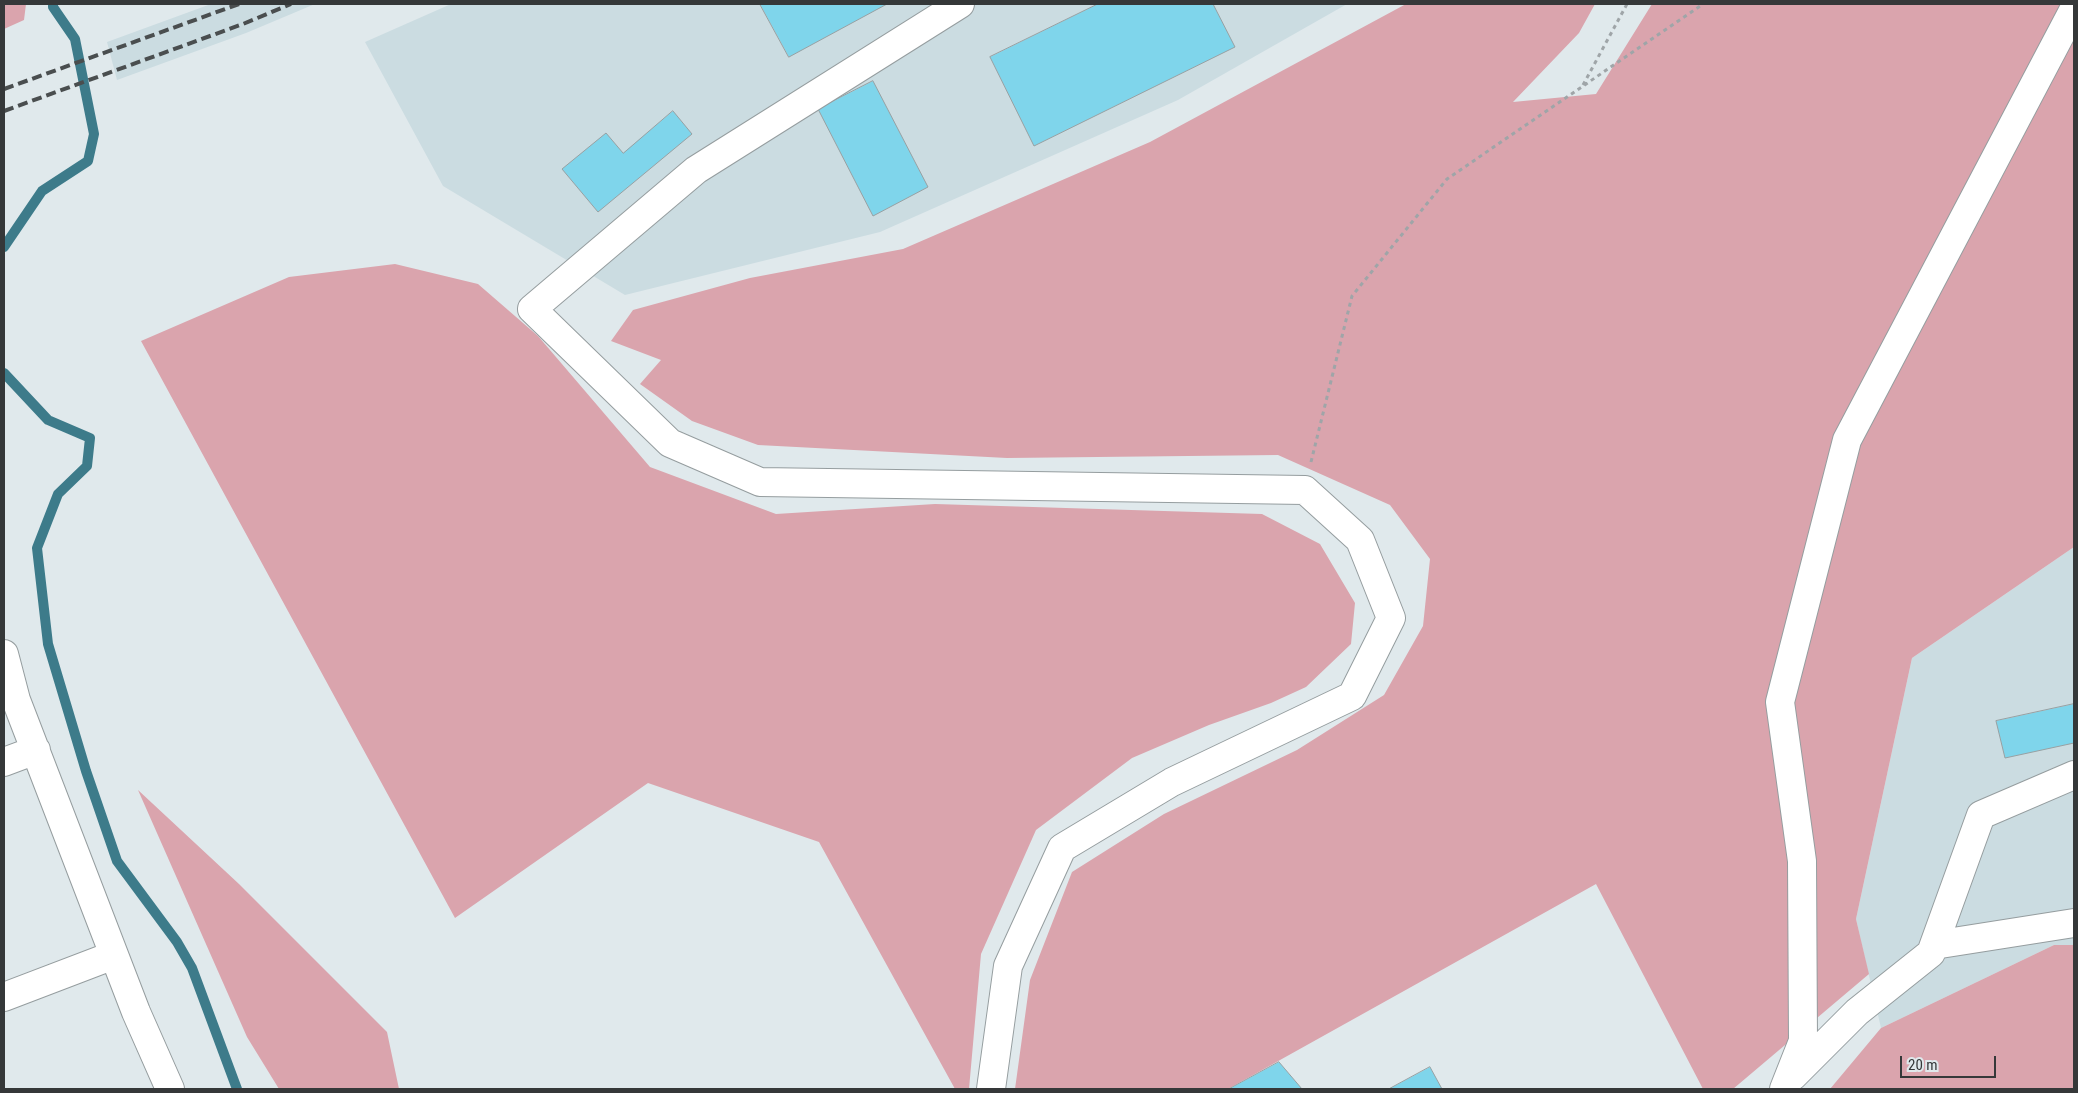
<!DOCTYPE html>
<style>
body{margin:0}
#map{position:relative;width:2078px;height:1093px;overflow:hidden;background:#e0e9ec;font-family:"Roboto Condensed",sans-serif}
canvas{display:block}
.frame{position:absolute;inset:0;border:5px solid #353839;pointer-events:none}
.scale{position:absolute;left:1900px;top:1056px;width:96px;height:22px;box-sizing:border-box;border:2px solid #353839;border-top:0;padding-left:6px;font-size:15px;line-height:18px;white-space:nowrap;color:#353839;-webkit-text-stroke:4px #e0e9ec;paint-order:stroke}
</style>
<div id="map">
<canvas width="2078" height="1093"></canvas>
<div class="frame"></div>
<div class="scale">20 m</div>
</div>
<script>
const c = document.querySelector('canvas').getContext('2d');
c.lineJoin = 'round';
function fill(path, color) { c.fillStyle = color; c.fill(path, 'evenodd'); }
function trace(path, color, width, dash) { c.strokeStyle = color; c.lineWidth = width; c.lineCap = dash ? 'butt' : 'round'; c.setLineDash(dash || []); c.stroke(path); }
fill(new Path2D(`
 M 211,4 L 315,4 L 246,33 L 117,80 L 107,42 Z
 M 451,4 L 1347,4 L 1178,100 L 880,232 L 625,295 L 443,186 L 365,42 Z
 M 2074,547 L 2074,945 L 2054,945 L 1881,1028 L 1856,919 L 1912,658 Z`), '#cbdce1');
fill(new Path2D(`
 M 4,4 L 26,4 L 24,20 L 4,29 Z
 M 1406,4 L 1595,4 L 1579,33 L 1513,102 L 1596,94 L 1652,4 L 2074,4 L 2074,547 L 1912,658 L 1856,919 L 1869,974 L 1733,1089 L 1703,1089 L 1596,884 L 1228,1089 L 1015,1089 L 1030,980 L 1072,872 L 1164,814 L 1297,750 L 1384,695 L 1423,626 L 1430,559 L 1390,505 L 1278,455 L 1007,458 L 758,445 L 692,421 L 640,384 L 661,360 L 611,341 L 633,310 L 750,278 L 903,249 L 1150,142 Z
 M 395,264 L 478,284 L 538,336 L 650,467 L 776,514 L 935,504 L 1262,514 L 1320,544 L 1355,603 L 1351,644 L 1306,687 L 1271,703 L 1209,725 L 1132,758 L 1036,830 L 981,954 L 969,1089 L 955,1089 L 819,842 L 648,783 L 455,918 L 141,341 L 289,277 Z
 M 138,790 L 239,884 L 387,1032 L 399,1089 L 279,1089 L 247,1037 Z
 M 2054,945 L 2074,945 L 2074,1089 L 1830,1089 L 1881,1028 Z`), '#daa4ad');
trace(new Path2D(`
 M 4,247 L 42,191 L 88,161 L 94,134 L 75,39 L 53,7 L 53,4
 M 4,373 L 48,420 L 90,438 L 87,466 L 58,494 L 37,548 L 48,644 L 86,771 L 117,861 L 177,942 L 192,968 L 237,1089`), '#3d7b8a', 10);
const building = new Path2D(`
 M 760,4 L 887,4 L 789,57 Z
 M 1098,4 L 1213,4 L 1235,47 L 1034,146 L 990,57 Z
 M 873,81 L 928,187 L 873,216 L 818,109 Z
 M 673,111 L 692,134 L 598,212 L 562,169 L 606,133 L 623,153 Z
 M 2074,704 L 2074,743 L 2005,758 L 1996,721 Z
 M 1279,1062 L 1302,1089 L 1229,1089 Z
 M 1430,1067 L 1442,1089 L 1389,1089 Z`);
fill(building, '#7fd5eb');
trace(building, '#98a1a3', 1);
const minor = new Path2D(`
 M 960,4 L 696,170 L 532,309 L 670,443 L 760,482 L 1305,490 L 1360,540 L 1391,618 L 1352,696 L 1172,782 L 1062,848 L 1008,966 L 991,1089
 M 4,654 L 16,700 L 136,1012 L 170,1089
 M 4,762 L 36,750
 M 1934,945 L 2074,923
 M 4,997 L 114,955
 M 1793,1076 L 1857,1012 L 1931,953 L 1981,815 L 2074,775
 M 1784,1089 L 1803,1041 L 1802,861 L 1780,702 L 1847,440 L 2074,9`);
trace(minor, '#959d9f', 30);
trace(new Path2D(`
 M 1583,85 L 1627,4
 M 1311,462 L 1352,296 L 1447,179 L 1703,4`), '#9fa5a8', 3, [4, 4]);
trace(minor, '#fff', 28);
trace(new Path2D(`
 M 4,89 L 239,4
 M 4,111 L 243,24 L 291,4`), '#4a4e4f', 4, [10, 5]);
</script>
